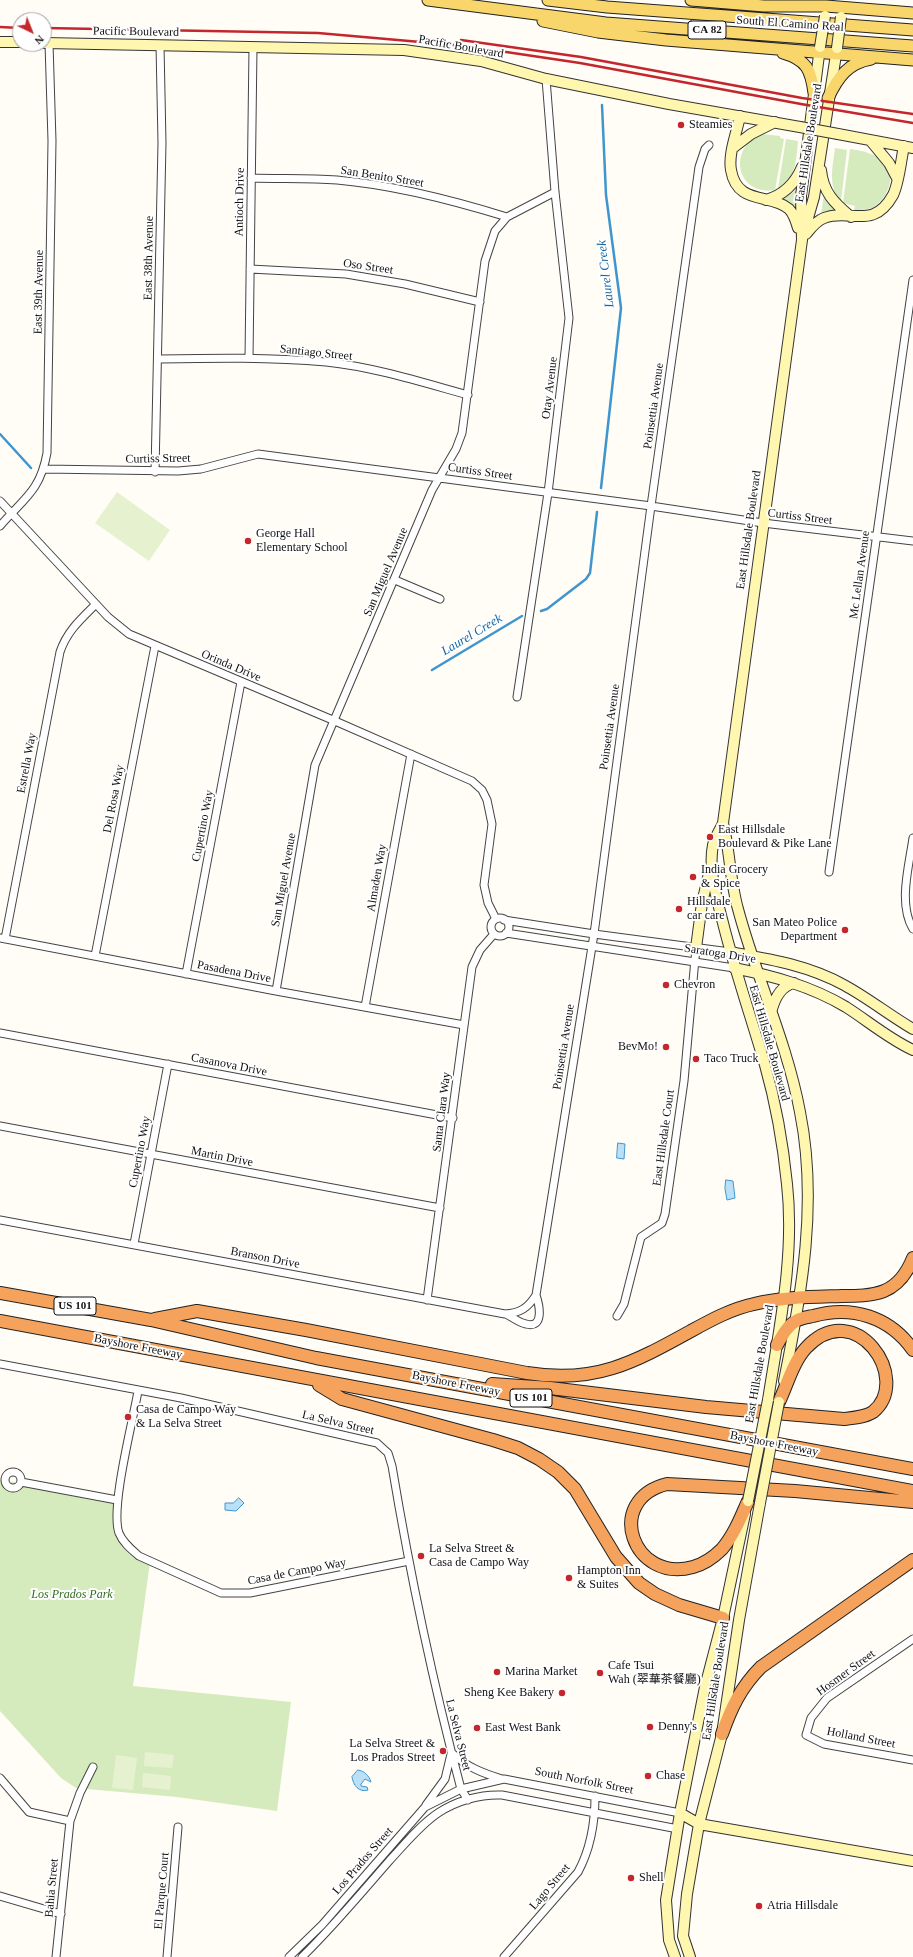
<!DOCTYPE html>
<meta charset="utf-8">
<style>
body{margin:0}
#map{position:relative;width:913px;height:1957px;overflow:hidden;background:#fffdf5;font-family:"Times New Roman",serif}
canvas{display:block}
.north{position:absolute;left:12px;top:12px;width:40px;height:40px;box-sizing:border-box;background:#fff;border:1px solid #a0a0a0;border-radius:50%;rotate:137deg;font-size:11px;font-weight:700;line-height:16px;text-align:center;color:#111}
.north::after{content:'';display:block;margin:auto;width:14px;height:18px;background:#c4262e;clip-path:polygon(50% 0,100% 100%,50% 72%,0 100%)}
</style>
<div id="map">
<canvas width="913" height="1957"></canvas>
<div class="north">N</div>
</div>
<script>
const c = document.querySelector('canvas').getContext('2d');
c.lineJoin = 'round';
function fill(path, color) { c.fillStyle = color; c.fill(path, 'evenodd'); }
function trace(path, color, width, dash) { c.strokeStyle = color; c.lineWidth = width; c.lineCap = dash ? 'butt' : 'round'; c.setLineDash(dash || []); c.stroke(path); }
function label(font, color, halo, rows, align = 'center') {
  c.font = font + ' "Times New Roman","Noto Sans SC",serif'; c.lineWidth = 4; c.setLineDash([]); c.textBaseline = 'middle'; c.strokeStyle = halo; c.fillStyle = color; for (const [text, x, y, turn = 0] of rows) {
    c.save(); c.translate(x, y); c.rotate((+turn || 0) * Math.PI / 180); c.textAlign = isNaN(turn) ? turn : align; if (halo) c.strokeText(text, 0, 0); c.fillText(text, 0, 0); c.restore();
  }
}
fill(new Path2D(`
 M 762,134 L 780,136 L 780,138 L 784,139 L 775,190 C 737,196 726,149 762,134 Z
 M 786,139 L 798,141 C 796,161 796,178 778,189 Z
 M 835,148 L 847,150 L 841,201 C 827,186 833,166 835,148 Z
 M 850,149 C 862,151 875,153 884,162 C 897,175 888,197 875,206 C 869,210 861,210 854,210 L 855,206 L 843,203 Z
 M 798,187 L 797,208 L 781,198 L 792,193 Z
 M 824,194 L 830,204 L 836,209 L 821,215 Z
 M 0,1480 L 117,1499 L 118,1535 L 150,1562 L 133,1686 L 291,1702 L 277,1811 L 177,1797 L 76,1788 L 61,1778 L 0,1711 Z`), '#d5ebbd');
fill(new Path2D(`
 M 117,492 L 170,530 L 149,561 L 95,523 Z
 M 145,1752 L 174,1755 L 172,1768 L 144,1766 Z
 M 116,1755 L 137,1758 L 133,1790 L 112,1788 Z
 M 143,1773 L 171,1776 L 170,1790 L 142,1787 Z`), '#e6f2cf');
const water = new Path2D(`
 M 618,1143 L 625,1144 L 624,1159 L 617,1158 Z
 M 726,1180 L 733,1181 L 735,1198 L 727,1200 L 725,1189 Z
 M 239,1498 L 244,1503 L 236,1511 L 225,1510 L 225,1503 L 233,1503 Z
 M 358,1770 C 365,1771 369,1776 371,1782 L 365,1779 L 361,1784 L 361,1786 L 367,1787 L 368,1790 C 359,1793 353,1785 352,1777 Z`);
fill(water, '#b9e0f7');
trace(water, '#3f96cf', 1);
trace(new Path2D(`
 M 0,434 L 31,468
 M 601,488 L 621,308 L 606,195 L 602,105
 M 541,611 L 547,609 L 586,579 L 590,573 L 597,512
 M 432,670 L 522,616`), '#3f96cf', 2.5);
const street = new Path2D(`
 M 251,178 C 280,179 308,178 337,180 C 395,185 452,200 507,217
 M 250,269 L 346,274 L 405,284 L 480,302
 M 249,358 L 253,47
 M 159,359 C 214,358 270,357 326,362 C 374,367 421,382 468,395
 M 44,469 L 178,471 L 201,469 L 258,454 L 651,506 L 763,523 L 913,541
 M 155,472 L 162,143 L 160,45
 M 0,501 L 108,617 L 129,634 L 335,721 L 472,781 L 482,790 L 487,800 L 492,824 L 484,885 L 488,903 L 496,919
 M 0,526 C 23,499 40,492 47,453 L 52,141 L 49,43
 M 395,580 L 440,599
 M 517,697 L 548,493 L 569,318 L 555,192 L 546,79
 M 913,838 C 909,866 898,904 913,929
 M 829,872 L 913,280
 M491 927a9 9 0 1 1 18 0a9 9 0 1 1-18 0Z
 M 504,920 L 594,934 L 730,952
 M 506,933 L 734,968
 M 0,938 L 276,991 L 464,1025
 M 5,939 L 60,652 C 67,631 81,619 96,604
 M 95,956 L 155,646
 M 186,974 L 241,682
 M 276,991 L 315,765 L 432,490 L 456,449 L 462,433 L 485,261 L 495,231 L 507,217 L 555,192
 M 365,1007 L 411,754
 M 0,1033 L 453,1118
 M 0,1126 L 440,1208
 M 0,1220 L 505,1314 C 520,1313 528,1308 536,1295 L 594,934 L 651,506 L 699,167 L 705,149 L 709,145
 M 134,1244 L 168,1064
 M 427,1300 L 472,967 L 480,950 L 494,934
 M 506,1314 C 512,1317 519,1323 526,1324 C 545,1329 539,1304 536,1295
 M 617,1316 L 624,1304 L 641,1237 L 662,1223 L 665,1214 L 684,1081 L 696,948
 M 0,1364 L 181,1398 L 377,1443 L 388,1453 L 392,1466 C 410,1574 433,1683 461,1789 L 468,1800
 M 138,1391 C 133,1421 110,1508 119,1533 C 123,1543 132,1550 139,1556 L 221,1593 L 250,1593 L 409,1561
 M5 1480a8 8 0 1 1 16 0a8 8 0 1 1-16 0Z
 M 21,1482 L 117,1500
 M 913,1639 L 827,1698 L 811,1718 L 806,1735 L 824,1744 L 913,1760
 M 452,1753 C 467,1767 482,1773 502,1779
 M 0,1778 L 29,1812 L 70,1821
 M 426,1805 L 445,1779 L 451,1754
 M 0,1896 L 61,1914
 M 56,1957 L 70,1821 L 80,1793 L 93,1767
 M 167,1957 L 178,1827
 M 289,1957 L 322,1925 L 425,1807 L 461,1789 L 504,1779 L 680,1813
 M 302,1957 C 333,1927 361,1893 390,1860 C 405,1844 420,1825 438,1813 C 456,1801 480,1794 502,1795 L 678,1829
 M 504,1957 L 578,1872 C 591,1848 595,1823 595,1796`);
const secondary = new Path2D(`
 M 0,42 L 20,42
 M 44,43 L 404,50 L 481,61 L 546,79 L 669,104 L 800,127
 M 740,116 C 737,132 728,154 731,170 C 737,206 771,193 789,209 C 794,214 796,221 798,228
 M 838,134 L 913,148
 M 870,140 L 889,163 L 897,178
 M 734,147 L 751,134 L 775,122
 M 821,170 C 823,192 834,203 851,217
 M 766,200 C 784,195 795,184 802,167
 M 804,232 L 814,197 L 837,48
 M 806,234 C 811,228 816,221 824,218 C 850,208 873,231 893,195 C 899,183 901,160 904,146
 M 723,823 C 730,851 730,881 738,909 C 756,977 787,1042 800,1112 C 818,1202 802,1292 784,1381
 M 696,948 L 702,903 L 710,869
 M 730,952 C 769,959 808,965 844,985 C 868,998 889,1015 913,1029
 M 734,968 C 773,976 811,986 846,1007 C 868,1021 889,1039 913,1050
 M 771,1013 C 774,1000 780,986 794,983
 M 768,1400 C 779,1329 795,1256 787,1184 C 783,1144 776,1104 765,1065 C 751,1017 735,971 723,923 C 717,899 708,870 713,845 C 715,837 720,830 723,823 L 802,240 L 801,196 L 820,47
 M 680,1813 L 699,1824 L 913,1861
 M 675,1957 L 669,1940 L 666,1900 L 680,1813 L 705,1687 L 723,1618 L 745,1514
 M 690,1957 L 683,1936 L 687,1894 L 699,1824 L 722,1734 L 739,1620 L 760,1503`);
const primary = new Path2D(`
 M 428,0 L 606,23 L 913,46
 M 548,0 L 607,7 L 913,30
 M 691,0 L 764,6 L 826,6 L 913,13
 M 543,21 L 598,32 L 666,40 L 913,60
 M 783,53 C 807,60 811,70 814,93
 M 828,98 C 838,77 848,63 871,59`);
const highway = new Path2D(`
 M 0,1293 L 151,1320 L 316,1358 L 913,1469
 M 155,1319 L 197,1311 L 306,1330 L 527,1373 C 595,1384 633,1363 691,1331 C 711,1320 731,1309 754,1304 C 782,1297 813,1297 842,1296 C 856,1296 871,1296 884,1291 C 899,1285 907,1273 913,1258
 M 0,1321 L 913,1491
 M 777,1345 C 782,1336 787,1326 796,1321 C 800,1318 808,1317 813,1316 C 852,1305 890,1317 913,1350
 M 492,1384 L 550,1388 L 706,1407 L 844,1419 C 854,1418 865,1417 873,1412 C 913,1379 855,1295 806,1348 C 793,1362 787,1385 779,1402
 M 319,1385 L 342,1399 L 493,1440 L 518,1448 L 539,1459 L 558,1472 L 575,1489 L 616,1557 L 639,1583 L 655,1594 L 679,1605 L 723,1618
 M 748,1501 C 741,1517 734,1535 722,1549 C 714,1557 704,1564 693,1567 C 633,1584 603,1500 667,1484 L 795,1491 L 913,1502
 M 722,1734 C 731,1708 741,1687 761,1667 L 913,1560`);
trace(street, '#444', 9);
trace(secondary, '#333', 12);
trace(primary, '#222', 13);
trace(highway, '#222', 14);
trace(street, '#fff', 7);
trace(secondary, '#fff6b0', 10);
trace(primary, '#f9d66b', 11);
trace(highway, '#f5a25d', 12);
trace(new Path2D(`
 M 0,27 L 20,28
 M 44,28 L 318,33 L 466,46 L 580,63 L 801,104 L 913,123
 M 461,40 L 581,57 L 802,98 L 913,114`), '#c4262e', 2.5);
const secondaryBridge = new Path2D(`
 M 820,47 L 825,16
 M 837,48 L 841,17
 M 800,127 L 838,134
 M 748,1501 L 768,1400
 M 760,1503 L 779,1402`);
trace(secondaryBridge, '#333', 12, []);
trace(secondaryBridge, '#fff6b0', 10);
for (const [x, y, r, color] of [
 [681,125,4,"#c4262e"],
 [248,541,4,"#c4262e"],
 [710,837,4,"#c4262e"],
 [693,877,4,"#c4262e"],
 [679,909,4,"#c4262e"],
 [845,930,4,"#c4262e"],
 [666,985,4,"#c4262e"],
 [666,1047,4,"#c4262e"],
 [696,1059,4,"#c4262e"],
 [128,1417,4,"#c4262e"],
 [421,1556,4,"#c4262e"],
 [569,1578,4,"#c4262e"],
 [497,1672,4,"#c4262e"],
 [600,1673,4,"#c4262e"],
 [562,1693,4,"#c4262e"],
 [650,1727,4,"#c4262e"],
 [477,1728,4,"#c4262e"],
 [443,1751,4,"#c4262e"],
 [648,1776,4,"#c4262e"],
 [631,1878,4,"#c4262e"],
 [759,1906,4,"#c4262e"]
]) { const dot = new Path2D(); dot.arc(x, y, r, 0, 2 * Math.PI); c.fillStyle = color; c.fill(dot); trace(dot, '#fff', 1.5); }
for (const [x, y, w] of [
 [707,30,38],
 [75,1306,42],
 [531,1398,42]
]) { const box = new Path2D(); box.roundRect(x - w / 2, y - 9, w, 18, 3); c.fillStyle = '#fff'; c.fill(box); trace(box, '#111', 1); }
label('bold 11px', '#111', null, [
 ["CA 82",707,30],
 ["US 101",75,1306],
 ["US 101",531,1398]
]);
label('12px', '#111', '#fff', [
 ["South El Camino Real",790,24,4],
 ["Pacific Boulevard",136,32,1],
 ["Pacific Boulevard",461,47,10],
 ["East Hillsdale Boulevard",809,143,-81],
 ["San Benito Street",382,177,9],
 ["Antioch Drive",240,202,-89],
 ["East 38th Avenue",149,258,-89],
 ["Oso Street",368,267,8],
 ["East 39th Avenue",39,292,-89],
 ["Santiago Street",316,353,6],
 ["Otay Avenue",550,388,-83],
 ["Poinsettia Avenue",654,406,-82],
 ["Curtiss Street",158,459,-1],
 ["Curtiss Street",480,472,8],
 ["Curtiss Street",800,517,7],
 ["East Hillsdale Boulevard",749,530,-82],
 ["San Miguel Avenue",386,572,-67],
 ["Mc Lellan Avenue",860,575,-82],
 ["Orinda Drive",231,666,23],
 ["Poinsettia Avenue",610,727,-82],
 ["Estrella Way",27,763,-79],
 ["Del Rosa Way",114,799,-79],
 ["Cupertino Way",203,826,-79],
 ["Almaden Way",377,878,-80],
 ["San Miguel Avenue",284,880,-80],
 ["Saratoga Drive",720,954,9],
 ["Pasadena Drive",234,972,11],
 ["East Hillsdale Boulevard",769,1043,74],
 ["Poinsettia Avenue",564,1047,-81],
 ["Casanova Drive",229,1065,11],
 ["Santa Clara Way",442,1112,-83],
 ["East Hillsdale Court",664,1138,-82],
 ["Cupertino Way",140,1152,-79],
 ["Martin Drive",222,1157,11],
 ["Branson Drive",265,1258,11],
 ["Bayshore Freeway",138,1347,11],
 ["East Hillsdale Boulevard",760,1364,-80],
 ["Bayshore Freeway",456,1384,11],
 ["La Selva Street",338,1423,13],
 ["Bayshore Freeway",774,1444,11],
 ["Casa de Campo Way",297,1572,-11],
 ["Hosmer Street",846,1673,-36],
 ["East Hillsdale Boulevard",716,1681,-81],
 ["La Selva Street",458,1735,76],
 ["Holland Street",861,1738,11],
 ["South Norfolk Street",584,1781,11],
 ["Los Prados Street",363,1861,-49],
 ["Lago Street",550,1887,-50],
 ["Bahia Street",52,1888,-85],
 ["El Parque Court",162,1891,-85]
]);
label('12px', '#111', '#fff', [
 ["Steamies",689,125],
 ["George Hall",256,534],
 ["Elementary School",256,548],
 ["East Hillsdale",718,830],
 ["Boulevard & Pike Lane",718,844],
 ["India Grocery",701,870],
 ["& Spice",701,884],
 ["Hillsdale",687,902],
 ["car care",687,916],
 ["San Mateo Police",837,923,"right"],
 ["Department",837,937,"right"],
 ["Chevron",674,985],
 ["BevMo!",658,1047,"right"],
 ["Taco Truck",704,1059],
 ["Casa de Campo Way",136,1410],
 ["& La Selva Street",136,1424],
 ["La Selva Street &",429,1549],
 ["Casa de Campo Way",429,1563],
 ["Hampton Inn",577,1571],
 ["& Suites",577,1585],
 ["Cafe Tsui",608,1666],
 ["Wah (翠華茶餐廳)",608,1680],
 ["Marina Market",505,1672],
 ["Sheng Kee Bakery",554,1693,"right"],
 ["Denny's",658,1727],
 ["East West Bank",485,1728],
 ["La Selva Street &",435,1744,"right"],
 ["Los Prados Street",435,1758,"right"],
 ["Chase",656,1776],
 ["Shell",639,1878],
 ["Atria Hillsdale",767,1906]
], 'left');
label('italic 12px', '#2f6b1f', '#fff', [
 ["Los Prados Park",72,1595]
]);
label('italic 13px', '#1768a6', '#fff', [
 ["Laurel Creek",606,274,-97],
 ["Laurel Creek",472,635,-31]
]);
</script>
